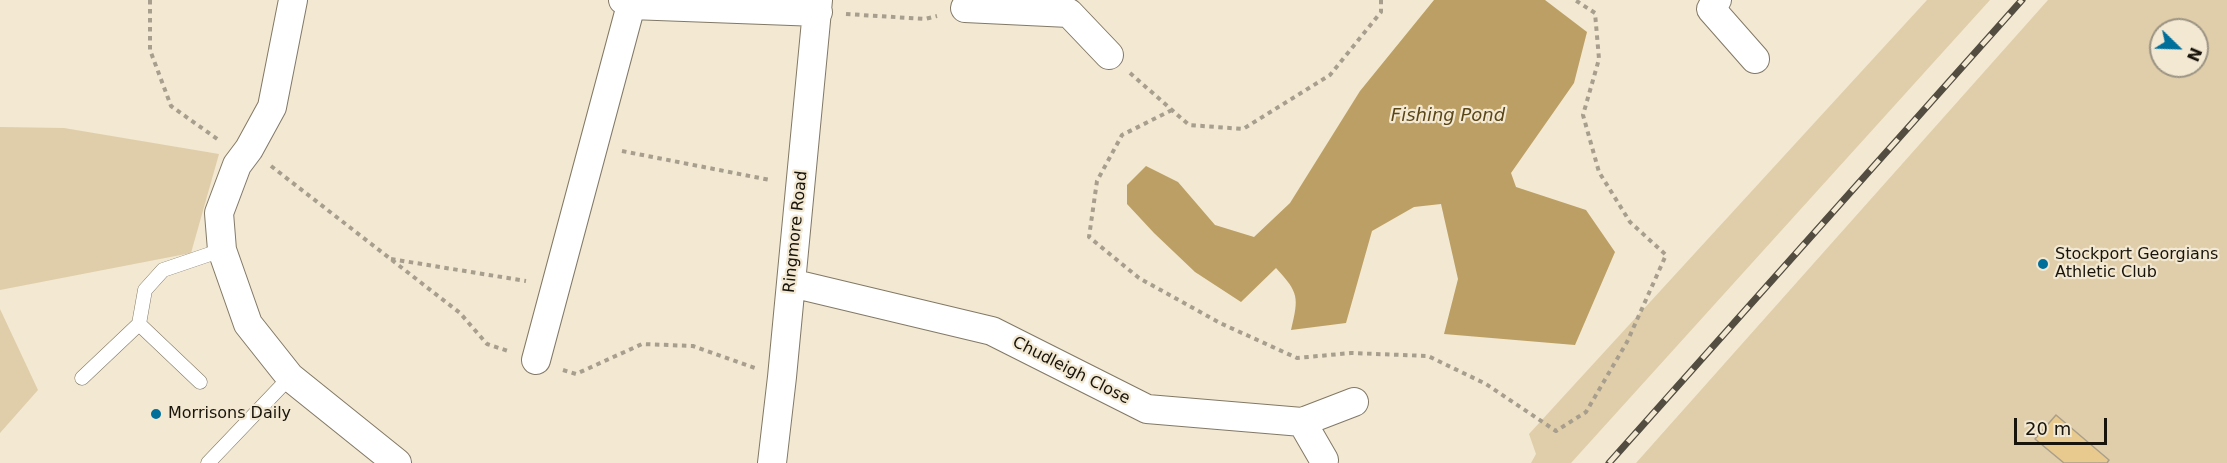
<!DOCTYPE html>
<style>
body{margin:0}
#map{position:relative;width:2227px;height:463px;overflow:hidden;background:#f3e8d2;font-family:"DejaVu Sans",sans-serif}
canvas{display:block}
.north{position:absolute;left:2149px;top:18px;width:60px;height:60px;box-sizing:border-box;background:#f3e8d2;border:2px solid #9b9383;border-radius:50%;rotate:113deg;font-size:16px;font-weight:700;line-height:24px;text-align:center;color:#18140c}
.north::after{content:'';display:block;margin:auto;width:21px;height:27px;background:#006f9a;clip-path:polygon(50% 0,100% 100%,50% 72%,0 100%)}
.scale{position:absolute;left:2014px;top:418px;width:93px;height:27px;box-sizing:border-box;border:3px solid #18140c;border-top:0;padding-left:8px;font-size:18px;line-height:21px;white-space:nowrap;color:#18140c;-webkit-text-stroke:4px #f3e8d2;paint-order:stroke}
</style>
<div id="map">
<canvas width="2227" height="463"></canvas>
<div class="north">N</div>
<div class="scale">20 m</div>
</div>
<script>
const c = document.querySelector('canvas').getContext('2d');
c.lineJoin = 'round';
function fill(path, color) { c.fillStyle = color; c.fill(path, 'evenodd'); }
function trace(path, color, width, dash) { c.strokeStyle = color; c.lineWidth = width; c.lineCap = dash ? 'butt' : 'round'; c.setLineDash(dash || []); c.stroke(path); }
function label(font, color, halo, rows, align = 'center') {
  c.font = font + ' "DejaVu Sans",sans-serif'; c.lineWidth = 4.5; c.setLineDash([]); c.textBaseline = 'middle'; c.strokeStyle = halo; c.fillStyle = color; for (const [text, x, y, turn = 0] of rows) {
    c.save(); c.translate(x, y); c.rotate((+turn || 0) * Math.PI / 180); c.textAlign = isNaN(turn) ? turn : align; if (halo) c.strokeText(text, 0, 0); c.fillText(text, 0, 0); c.restore();
  }
}
fill(new Path2D(`
 M 1927,0 L 1990,0 L 1571,463 L 1531,463 L 1536,454 L 1529,434 Z
 M 2048,0 L 2227,0 L 2227,463 L 1636,463 ZM 2161,30 L 2197,30 L 2197,66 L 2161,66 Z
 M 0,127 L 64,128 L 219,154 L 191,253 L 0,290 Z
 M 0,309 L 38,390 L 0,433 Z`), '#e0ceaa');
fill(new Path2D(`
 M 1434,0 L 1545,0 L 1587,32 L 1574,83 L 1511,173 L 1516,187 L 1586,210 L 1615,252 L 1575,345 L 1444,334 L 1458,279 L 1441,204 L 1414,207 L 1372,231 L 1346,323 L 1291,330 C 1299,297 1299,293 1276,268 L 1241,302 L 1195,272 L 1154,233 L 1127,204 L 1127,185 L 1146,166 L 1178,182 L 1215,225 L 1254,237 L 1290,203 L 1360,91 Z`), '#bc9f64');
const building = new Path2D(`
 M 2056,415 L 2109,460 L 2107,463 L 2064,463 L 2035,439 Z`);
fill(building, '#e8ca8e');
trace(building, '#aa9f8b', 1.5);
const service = new Path2D(`
 M 139,324 L 200,382
 M 82,378 L 139,324 L 145,290 L 163,270 L 222,250
 M 208,463 L 290,377`);
const minor = new Path2D(`
 M 293,0 L 272,107 L 249,149 L 237,165 L 219,213 L 222,250 L 248,324 L 290,377 L 397,463
 M 623,0 L 631,5 L 818,12
 M 1717,0 L 1711,9 L 1755,59
 M 965,8 L 1069,13 L 1109,55
 M 791,283 L 992,331 L 1147,409 L 1302,422 L 1354,402
 M 536,360 L 631,5
 M 1302,422 L 1324,460
 M 772,463 L 782,377 L 818,0`);
trace(service, '#827865', 15);
trace(minor, '#827865', 30);
trace(new Path2D(`
 M 150,0 L 150,50 L 171,106 L 220,141
 M 846,14 L 925,19 L 937,16
 M 1130,73 L 1189,125 L 1243,129 L 1330,75 L 1381,12 L 1381,0
 M 1172,110 L 1122,135 L 1097,181 L 1089,237 L 1139,278 L 1220,323 L 1297,358 L 1351,353 L 1428,356 L 1486,384 L 1556,431 L 1586,412 L 1627,342 L 1666,255 L 1630,222 L 1599,172 L 1583,115 L 1599,59 L 1595,13 L 1575,0
 M 622,151 L 770,180
 M 271,166 L 460,313 L 487,344 L 508,351
 M 391,259 L 526,281
 M 563,370 L 576,374 L 642,344 L 693,346 L 755,368`), '#a79e8d', 4, [4.5, 4.5]);
trace(service, '#fff', 14);
trace(minor, '#fff', 28);
const rail = new Path2D(`
 M 1609,463 L 2022,0`);
trace(rail, '#534d41', 7);
trace(rail, '#f3e8d2', 4.5, [14]);
for (const [x, y, r, color] of [
 [2043,264,6,"#006f9a"],
 [156,414,6,"#006f9a"]
]) { const dot = new Path2D(); dot.arc(x, y, r, 0, 2 * Math.PI); c.fillStyle = color; c.fill(dot); trace(dot, '#f3e8d2', 2); }
label('16px', '#18140c', '#f3e8d2', [
 ["Ringmore Road",796,232,-84],
 ["Chudleigh Close",1071,371,27]
]);
label('16px', '#18140c', '#f3e8d2', [
 ["Stockport Georgians",2055,255],
 ["Athletic Club",2055,273],
 ["Morrisons Daily",168,414]
], 'left');
label('italic 18px', '#594516', '#f3e8d2', [
 ["Fishing Pond",1448,116]
]);
</script>
